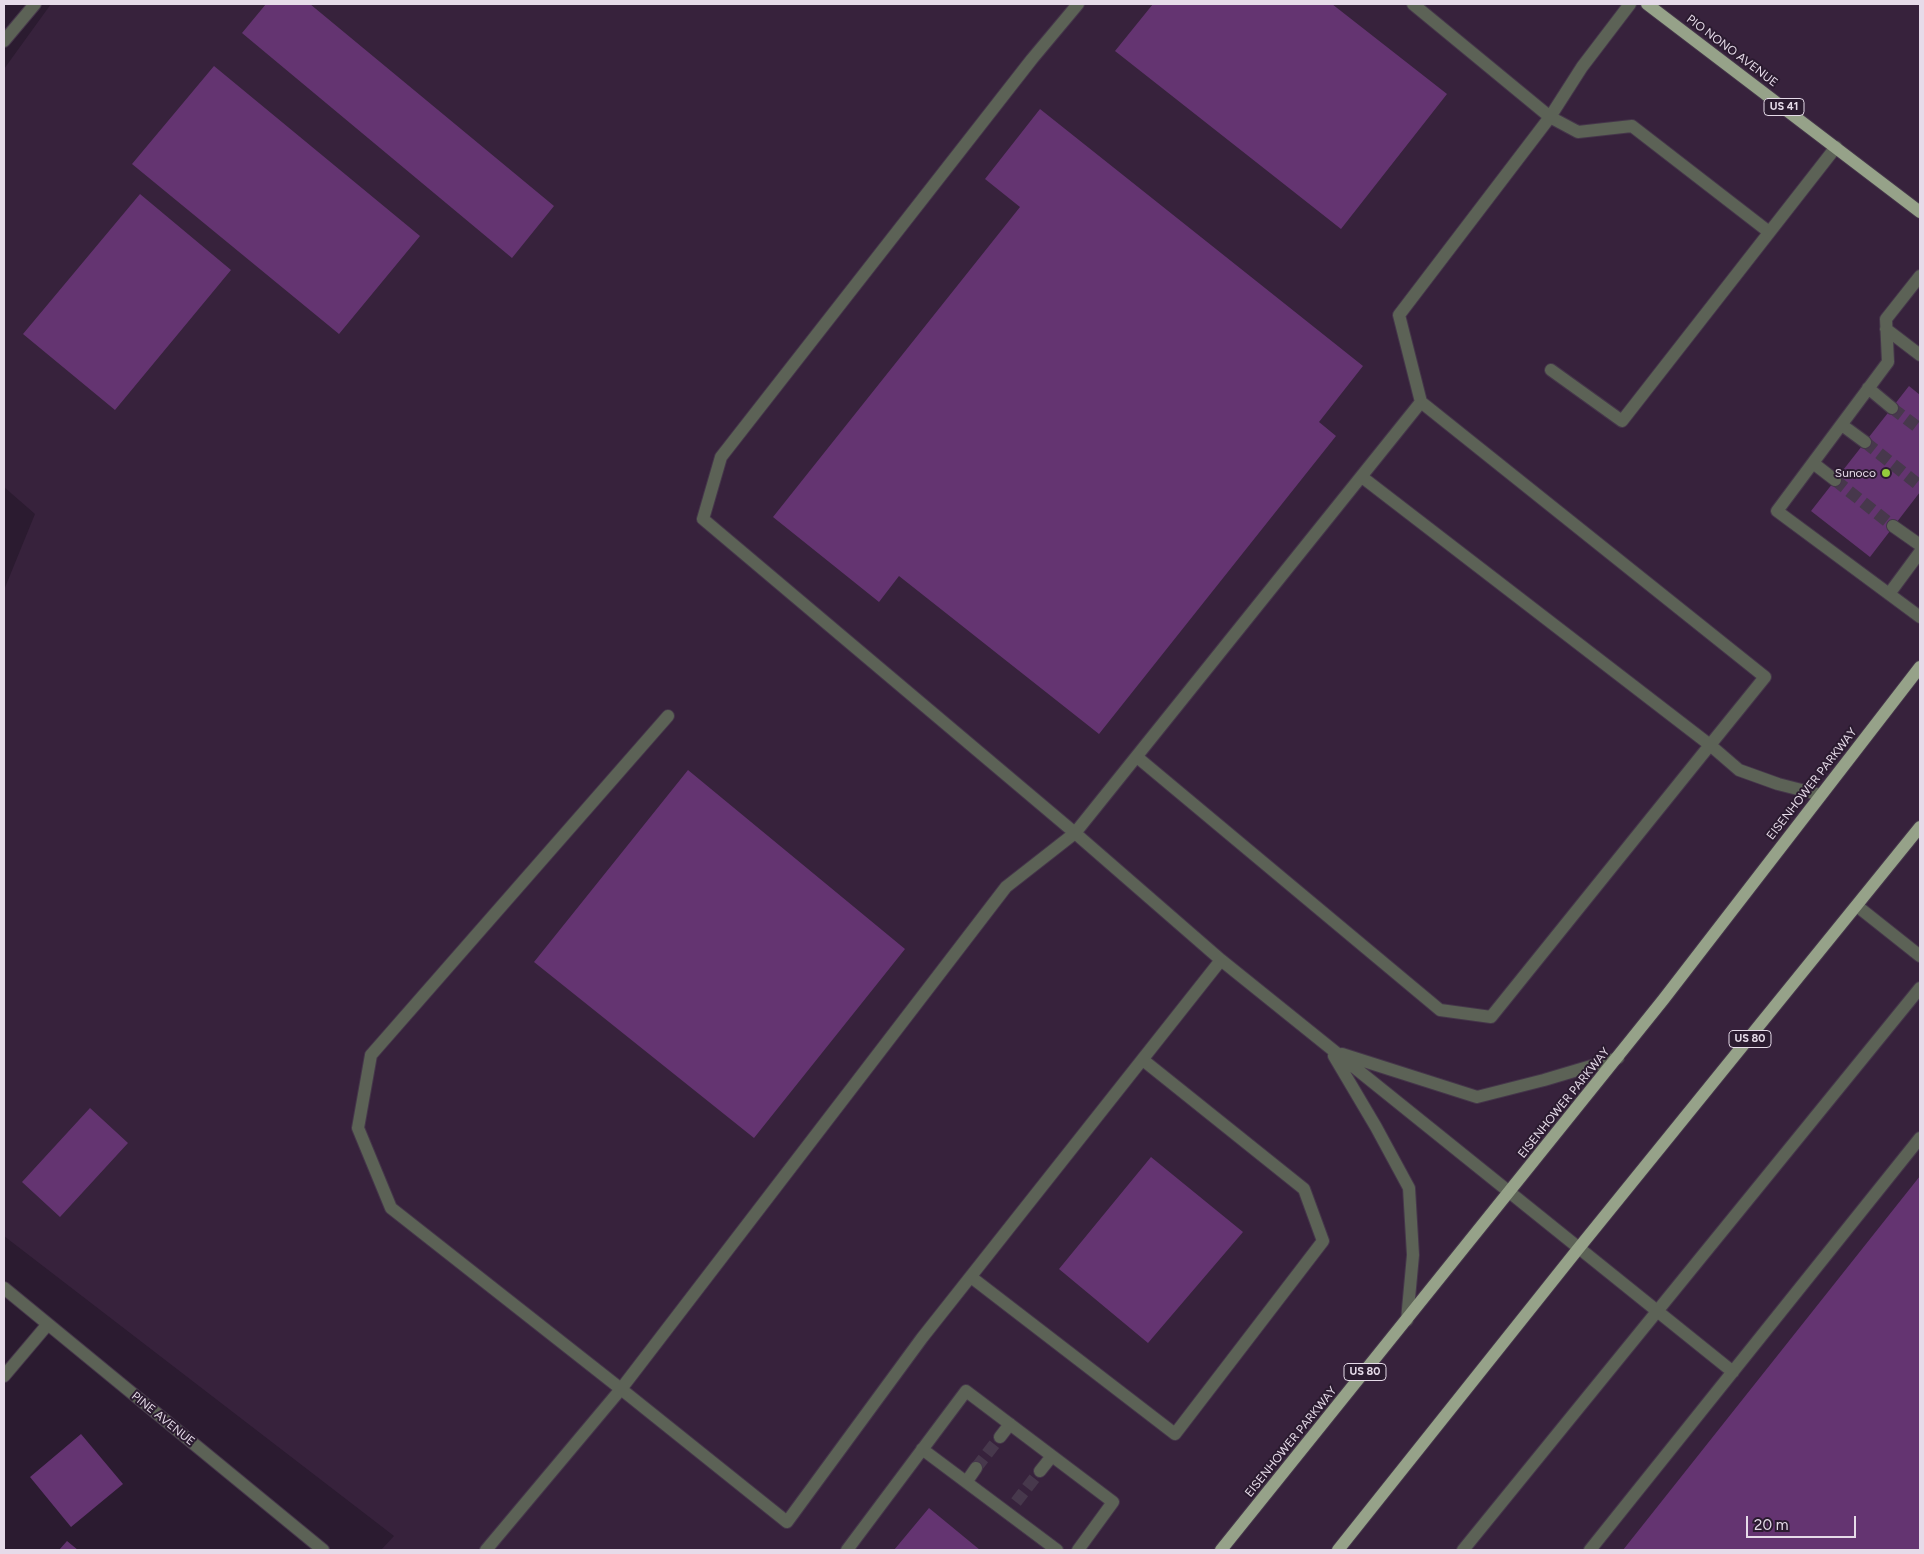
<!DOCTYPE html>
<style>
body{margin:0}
#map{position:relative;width:1924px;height:1554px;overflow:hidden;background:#2b1b30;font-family:Figtree,sans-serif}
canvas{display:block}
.frame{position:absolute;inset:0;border:5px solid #e6dbe9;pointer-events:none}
.scale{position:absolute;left:1746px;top:1516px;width:110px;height:22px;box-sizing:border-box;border:2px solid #e6dbe9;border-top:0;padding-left:6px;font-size:15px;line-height:18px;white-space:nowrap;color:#e6dbe9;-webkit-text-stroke:4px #2b1b30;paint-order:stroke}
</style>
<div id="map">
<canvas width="1924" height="1554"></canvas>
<div class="frame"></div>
<div class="scale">20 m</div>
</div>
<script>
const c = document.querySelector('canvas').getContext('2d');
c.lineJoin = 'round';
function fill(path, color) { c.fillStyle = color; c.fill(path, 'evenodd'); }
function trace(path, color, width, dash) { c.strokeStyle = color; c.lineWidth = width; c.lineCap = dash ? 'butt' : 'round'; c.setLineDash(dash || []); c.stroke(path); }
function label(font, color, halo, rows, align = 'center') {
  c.font = font + ' Figtree,sans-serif'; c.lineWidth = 4; c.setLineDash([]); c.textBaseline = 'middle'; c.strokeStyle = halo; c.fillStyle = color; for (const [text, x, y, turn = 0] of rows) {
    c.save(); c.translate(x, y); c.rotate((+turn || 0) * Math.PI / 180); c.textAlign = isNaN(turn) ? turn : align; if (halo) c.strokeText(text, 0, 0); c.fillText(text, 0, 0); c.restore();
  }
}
fill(new Path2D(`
 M 51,4 L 1920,4 L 1920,1550 L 381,1550 L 394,1536 L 4,1236 L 4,590 L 35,514 L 4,487 L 4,69 Z`), '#37223c');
fill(new Path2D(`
 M 266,4 L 310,4 L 554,206 L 512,258 L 242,33 Z
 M 1153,4 L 1332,4 L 1447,94 L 1341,229 L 1115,51 Z
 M 214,66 L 420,236 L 339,334 L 132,164 Z
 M 1040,109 L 1363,366 L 1319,422 L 1336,436 L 1099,734 L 899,576 L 879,602 L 773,517 L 1020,207 L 985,179 Z
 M 140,194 L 231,270 L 115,410 L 23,334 Z
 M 1909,386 L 1920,395 L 1920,492 L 1870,557 L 1811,511 Z
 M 688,770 L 905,949 L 754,1138 L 534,962 Z
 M 90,1108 L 128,1143 L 60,1217 L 22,1182 Z
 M 1151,1157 L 1243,1232 L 1148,1343 L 1059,1269 Z
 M 1920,1176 L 1920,1550 L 1623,1550 Z
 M 81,1434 L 123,1484 L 71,1527 L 30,1477 Z
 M 929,1508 L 980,1550 L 894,1550 Z
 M 67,1541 L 78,1550 L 59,1550 Z`), '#643471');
trace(new Path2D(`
 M 1892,408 L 1920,429
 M 1865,442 L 1920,486
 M 1835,480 L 1893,526
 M 976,1468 L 1000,1437
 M 1016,1502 L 1040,1471`), '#47384c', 12, [12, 6]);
const minor = new Path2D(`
 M 1078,4 L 1032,59 L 721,457 L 703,519 L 1075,833 L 1221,960 L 1733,1372
 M 1413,4 L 1550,117 L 1578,132 L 1632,126 L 1769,232
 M 4,41 L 35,4
 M 1920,276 L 1886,319 L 1888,362 L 1777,511 L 1920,617
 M 1886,329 L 1920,355
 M 1551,370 L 1622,421 L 1836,147
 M 1868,388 L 1892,408
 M 1842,425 L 1865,442
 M 1813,463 L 1835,480
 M 1362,477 L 1710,745 L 1765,677 L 1421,402
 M 1893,526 L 1920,545
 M 1889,594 L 1920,552
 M 668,716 L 371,1055 L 358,1128 L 391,1208 L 621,1389 L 787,1522 L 922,1338 L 1221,960
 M 1137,757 L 1440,1010 L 1491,1017 L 1710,745 L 1739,770 L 1778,784 L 1821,795
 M 1857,906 L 1920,956
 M 1342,1054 L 1477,1097 L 1544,1080 L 1618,1058
 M 1334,1056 L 1376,1127 L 1409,1188 L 1413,1255 L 1407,1320
 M 971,1277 L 1175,1434 L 1323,1241 L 1304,1189 L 1143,1060
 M 4,1288 L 323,1550
 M 4,1376 L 48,1324
 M 1000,1437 L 1010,1424
 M 922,1449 L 1057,1550
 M 1040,1471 L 1052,1456
 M 967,1481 L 976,1468
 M 486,1550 L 621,1389 L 1006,887 L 1075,833 L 1421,402 L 1399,315 L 1550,117 L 1582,67 L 1630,4
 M 847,1550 L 966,1391 L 1113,1502 L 1078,1550
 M 1463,1550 L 1920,988
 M 1590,1550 L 1920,1138`);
const major = new Path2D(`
 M 1647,4 L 1920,212
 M 1221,1550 L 1663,1000 L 1920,667
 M 1338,1550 L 1578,1249 L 1920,827`);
trace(minor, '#45364a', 14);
trace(major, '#45364a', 14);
trace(minor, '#5c6256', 12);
trace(major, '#96a289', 12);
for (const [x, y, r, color] of [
 [1886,473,5,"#94cc3c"]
]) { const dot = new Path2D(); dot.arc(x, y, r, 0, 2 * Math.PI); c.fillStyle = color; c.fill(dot); trace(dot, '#2b1b30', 2); }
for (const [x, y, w] of [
 [1784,107,40],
 [1750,1039,42],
 [1365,1372,42]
]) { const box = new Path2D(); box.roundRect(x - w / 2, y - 8.5, w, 17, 4); c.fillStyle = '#2b1b30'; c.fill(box); trace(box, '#e6dbe9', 1); }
label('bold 11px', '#e6dbe9', null, [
 ["US 41",1784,107],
 ["US 80",1750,1039],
 ["US 80",1365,1372]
]);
label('12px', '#e6dbe9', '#2b1b30', [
 ["PIO NONO AVENUE",1732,51,37],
 ["EISENHOWER PARKWAY",1812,784,-52],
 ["EISENHOWER PARKWAY",1564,1103,-51],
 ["PINE AVENUE",163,1419,39],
 ["EISENHOWER PARKWAY",1291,1442,-51]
]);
label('12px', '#e6dbe9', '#2b1b30', [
 ["Sunoco",1876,473]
], 'right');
</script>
